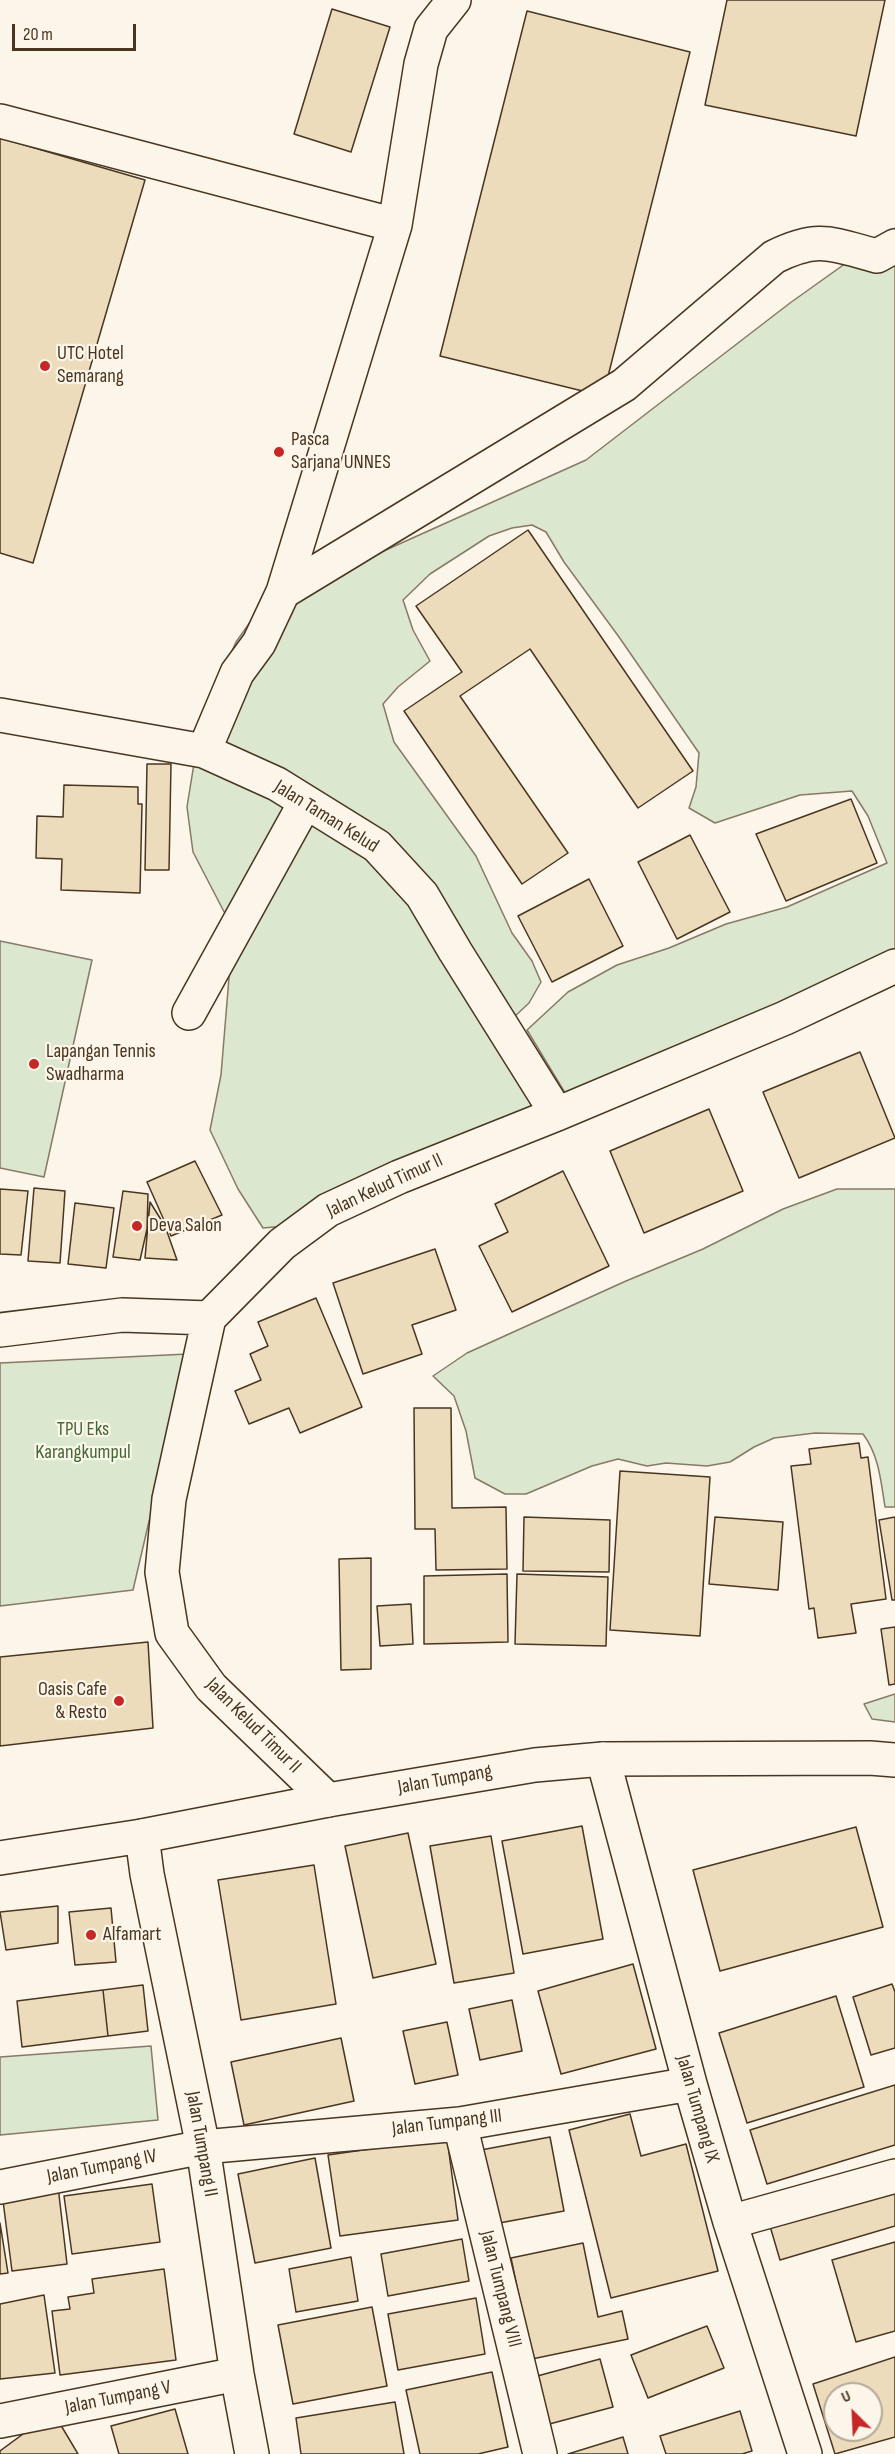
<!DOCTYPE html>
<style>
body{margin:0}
#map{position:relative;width:895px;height:2454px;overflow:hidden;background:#fbf6e9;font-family:"Sofia Sans Condensed",sans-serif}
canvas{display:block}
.north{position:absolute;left:823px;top:2382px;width:60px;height:60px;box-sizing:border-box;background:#fbf6e9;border:2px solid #b4a999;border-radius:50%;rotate:336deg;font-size:16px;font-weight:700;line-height:24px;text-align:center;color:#4a3520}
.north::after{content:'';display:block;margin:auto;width:21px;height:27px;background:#c62828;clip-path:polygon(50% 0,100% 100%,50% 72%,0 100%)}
.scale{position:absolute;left:12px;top:24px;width:124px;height:27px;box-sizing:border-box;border:3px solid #4a3520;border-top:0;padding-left:8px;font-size:18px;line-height:21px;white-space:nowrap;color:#4a3520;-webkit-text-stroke:4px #fbf6e9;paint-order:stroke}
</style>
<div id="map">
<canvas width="895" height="2454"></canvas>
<div class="north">U</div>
<div class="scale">20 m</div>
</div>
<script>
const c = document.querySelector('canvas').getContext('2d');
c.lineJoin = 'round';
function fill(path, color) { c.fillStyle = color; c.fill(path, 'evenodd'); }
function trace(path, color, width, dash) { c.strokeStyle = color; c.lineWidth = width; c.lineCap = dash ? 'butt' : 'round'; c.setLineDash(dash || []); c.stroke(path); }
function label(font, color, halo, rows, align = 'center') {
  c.font = font + ' "Sofia Sans Condensed",sans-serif'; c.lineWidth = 4.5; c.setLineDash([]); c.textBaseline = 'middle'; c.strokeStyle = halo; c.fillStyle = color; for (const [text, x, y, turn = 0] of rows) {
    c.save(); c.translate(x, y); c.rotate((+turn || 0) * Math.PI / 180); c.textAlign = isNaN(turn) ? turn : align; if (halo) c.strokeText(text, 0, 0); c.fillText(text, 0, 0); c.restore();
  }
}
const green = new Path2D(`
 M 895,228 L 895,957 L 576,1111 L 527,1030 L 568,992 L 617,965 L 669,948 L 726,924 L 787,907 L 887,863 L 868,816 L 852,791 L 800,795 L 715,823 L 689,808 L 696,787 L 699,753 L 619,637 L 564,562 L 546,532 L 532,525 L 512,528 L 489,536 L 430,574 L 403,600 L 413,630 L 430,661 L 398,687 L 383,704 L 394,742 L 476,856 L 512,933 L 532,961 L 541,982 L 529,1003 L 513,1018 L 540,1123 L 331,1222 L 263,1228 L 238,1189 L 210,1130 L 221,1075 L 233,929 L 193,852 L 187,807 L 201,720 L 236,642 L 258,611 L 357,563 L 586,460 L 790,303 Z
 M 0,941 L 92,960 L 44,1177 L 0,1168 Z
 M 837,1189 L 895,1189 L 895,1507 L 885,1507 C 881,1482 879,1455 863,1434 L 815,1433 L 774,1438 L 754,1447 L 730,1462 L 707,1466 L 666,1463 L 647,1466 L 618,1459 L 592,1466 L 526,1494 L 505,1494 L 475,1478 L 466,1431 L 454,1396 L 433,1376 L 467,1353 L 626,1281 L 703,1249 L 783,1209 Z
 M 188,1354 L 133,1590 L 0,1606 L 0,1363 Z
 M 895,1694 L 895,1722 L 872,1719 L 864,1704 Z
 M 151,2046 L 158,2120 L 0,2135 L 0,2057 Z`);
fill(green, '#dce7d0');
trace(green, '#887966', 1.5);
const building = new Path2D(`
 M 727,0 L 885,0 L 856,136 L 705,105 Z
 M 332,9 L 390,27 L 351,152 L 294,134 Z
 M 527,11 L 690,52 L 603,396 L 440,356 Z
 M 0,138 L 145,180 L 33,563 L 0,553 Z
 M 528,530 L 693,771 L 638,808 L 530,649 L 460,696 L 568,853 L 522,884 L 404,711 L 462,672 L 416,606 Z
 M 147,764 L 171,764 L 169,870 L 145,870 Z
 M 64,785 L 138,787 L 138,804 L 142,804 L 140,893 L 61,890 L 62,859 L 36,858 L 37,816 L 63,817 Z
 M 851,799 L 877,863 L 786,901 L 756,834 Z
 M 690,835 L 730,912 L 677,939 L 638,862 Z
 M 589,879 L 623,946 L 552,982 L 518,916 Z
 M 860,1052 L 895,1138 L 799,1178 L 763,1092 Z
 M 709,1109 L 743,1191 L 644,1233 L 610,1151 Z
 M 195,1161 L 222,1215 L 171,1236 L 147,1182 Z
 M 563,1171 L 609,1266 L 512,1312 L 479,1246 L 508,1232 L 495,1204 Z
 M 34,1188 L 65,1191 L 60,1263 L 28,1261 Z
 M 0,1189 L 28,1191 L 21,1255 L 0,1254 Z
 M 123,1191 L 148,1194 L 147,1229 L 140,1260 L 113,1257 Z
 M 150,1202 L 165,1226 L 177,1260 L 145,1258 Z
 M 75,1203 L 114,1208 L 106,1268 L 68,1264 Z
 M 435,1249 L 456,1310 L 412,1325 L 422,1354 L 363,1374 L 333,1283 Z
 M 316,1298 L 362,1407 L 300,1433 L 289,1408 L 249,1424 L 235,1391 L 261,1380 L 250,1354 L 268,1346 L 258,1322 Z
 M 414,1408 L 451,1408 L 452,1508 L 506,1507 L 507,1569 L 436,1570 L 435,1529 L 415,1529 Z
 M 859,1443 L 861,1458 L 868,1457 L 886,1599 L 851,1604 L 856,1633 L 818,1638 L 814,1608 L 809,1609 L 791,1466 L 811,1464 L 809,1449 Z
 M 620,1471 L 710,1477 L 700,1636 L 610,1630 Z
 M 524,1517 L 610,1520 L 609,1572 L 523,1571 Z
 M 715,1517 L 783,1522 L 778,1590 L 709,1584 Z
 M 895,1517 L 895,1600 L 892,1600 L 879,1520 Z
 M 371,1558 L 371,1669 L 341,1670 L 339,1559 Z
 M 507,1574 L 508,1642 L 424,1644 L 424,1576 Z
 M 517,1574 L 608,1577 L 606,1646 L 515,1644 Z
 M 411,1604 L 413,1644 L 380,1646 L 377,1606 Z
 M 895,1627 L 895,1684 L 889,1685 L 881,1629 Z
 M 148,1642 L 153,1728 L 0,1746 L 0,1657 Z
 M 582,1826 L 603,1939 L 523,1954 L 502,1841 Z
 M 856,1827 L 883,1927 L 720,1971 L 693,1870 Z
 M 408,1833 L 436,1964 L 373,1978 L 345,1846 Z
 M 491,1836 L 514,1973 L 454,1983 L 430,1846 Z
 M 314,1865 L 336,2004 L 241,2020 L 218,1880 Z
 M 58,1906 L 58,1943 L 6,1950 L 0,1912 Z
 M 111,1908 L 116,1962 L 75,1965 L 69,1912 Z
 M 633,1964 L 656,2049 L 561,2074 L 538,1991 Z
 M 892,1984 L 895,1992 L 895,2048 L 871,2055 L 853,1997 Z
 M 143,1985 L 148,2031 L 108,2036 L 103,1990 Z
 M 103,1990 L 108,2036 L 22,2047 L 17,2001 Z
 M 836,1996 L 864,2087 L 747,2123 L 719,2033 Z
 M 512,2000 L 522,2051 L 480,2060 L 469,2009 Z
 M 447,2022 L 458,2075 L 415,2084 L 403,2031 Z
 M 341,2038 L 354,2101 L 244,2125 L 231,2062 Z
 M 895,2085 L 895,2145 L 767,2184 L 750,2130 Z
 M 630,2114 L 641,2156 L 686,2144 L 718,2271 L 611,2298 L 569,2130 Z
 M 550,2137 L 564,2211 L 494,2224 L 481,2150 Z
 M 447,2138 L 458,2220 L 340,2236 L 328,2155 Z
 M 315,2158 L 331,2248 L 255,2263 L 238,2174 Z
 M 152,2184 L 160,2242 L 72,2254 L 64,2196 Z
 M 58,2186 L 67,2264 L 12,2271 L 2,2193 Z
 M 895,2190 L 895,2226 L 780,2260 L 770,2226 Z
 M 0,2223 L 8,2273 L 0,2274 Z
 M 462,2239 L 469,2281 L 388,2296 L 381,2254 Z
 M 895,2242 L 895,2331 L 856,2342 L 832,2260 Z
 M 583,2243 L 598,2317 L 622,2311 L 628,2339 L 532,2359 L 511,2258 Z
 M 351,2257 L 358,2301 L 296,2312 L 289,2269 Z
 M 164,2269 L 176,2360 L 60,2375 L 52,2311 L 70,2309 L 68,2297 L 94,2293 L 92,2279 Z
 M 44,2295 L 55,2373 L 0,2379 L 0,2304 Z
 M 476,2298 L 485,2354 L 398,2370 L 388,2314 Z
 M 372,2307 L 387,2386 L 293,2404 L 278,2325 Z
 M 707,2326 L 724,2368 L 648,2398 L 631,2355 Z
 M 895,2357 L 895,2437 L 835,2454 L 813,2384 ZM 835,2394 L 871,2394 L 871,2430 L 835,2430 Z
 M 600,2359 L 613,2407 L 542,2426 L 530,2378 Z
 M 492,2372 L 508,2447 L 478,2454 L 420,2454 L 406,2390 Z
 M 395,2402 L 404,2454 L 301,2454 L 296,2418 Z
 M 175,2409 L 188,2454 L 119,2454 L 111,2426 Z
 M 740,2411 L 752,2451 L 742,2454 L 666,2454 L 660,2436 Z
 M 53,2412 L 78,2454 L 0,2454 L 0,2451 Z
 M 623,2437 L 628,2454 L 568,2454 Z`);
fill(building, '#ecdcbc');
trace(building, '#4a3520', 1.5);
const minor = new Path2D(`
 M 0,121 L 395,225
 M 283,592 L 395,225 L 421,64 L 431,29 L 454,0
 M 0,715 L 204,751 L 277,784 L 377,846 L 422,895 L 455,951 L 557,1114
 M 204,751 L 237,673 L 259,643 L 283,592 L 624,385 L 774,257 C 819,235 831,244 877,256 L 895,246
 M 189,1013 L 305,803
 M 0,1330 L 122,1315 L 209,1318
 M 603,1759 L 690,2084 L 730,2222 L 805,2454
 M 328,1800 L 211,1687 L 172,1633 L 162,1572 L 169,1499 L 209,1318 L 282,1244 L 328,1210 L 399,1177 L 557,1114 L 785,1018 L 895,966
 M 142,1836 L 147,1874 L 203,2147 L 237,2374 L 252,2454
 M 460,2124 L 540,2454
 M 0,2187 L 203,2147 L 460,2124 L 690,2084
 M 730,2222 L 895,2176
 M 0,2421 L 237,2374`);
const major = new Path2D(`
 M 0,1858 L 142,1836 L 328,1800 L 535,1765 L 603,1759 L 870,1758 L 895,1760`);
trace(minor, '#4a3520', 36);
trace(major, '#4a3520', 36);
trace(minor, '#fbf6e9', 33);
trace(major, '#fbf6e9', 33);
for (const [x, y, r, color] of [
 [45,366,6,"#c62828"],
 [279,452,6,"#c62828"],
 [34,1064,6,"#c62828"],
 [137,1226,6,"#c62828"],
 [119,1701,6,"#c62828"],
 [91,1935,6,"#c62828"]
]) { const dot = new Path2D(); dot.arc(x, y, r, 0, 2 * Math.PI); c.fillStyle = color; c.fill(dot); trace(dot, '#fbf6e9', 2); }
label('20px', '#4a3520', '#fbf6e9', [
 ["UTC Hotel",57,354],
 ["Semarang",57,377],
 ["Pasca",291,440],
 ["Sarjana UNNES",291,463],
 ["Lapangan Tennis",46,1052],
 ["Swadharma",46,1075],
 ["Deva Salon",149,1226],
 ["Oasis Cafe",107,1690,"right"],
 ["& Resto",107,1713,"right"],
 ["Alfamart",103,1935]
], 'left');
label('20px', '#4a3520', '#fbf6e9', [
 ["Jalan Taman Kelud",326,817,32],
 ["Jalan Kelud Timur II",385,1186,-25],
 ["Jalan Kelud Timur II",253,1726,45],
 ["Jalan Tumpang",445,1780,-10],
 ["Jalan Tumpang IX",697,2109,74],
 ["Jalan Tumpang III",447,2123,-7],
 ["Jalan Tumpang II",201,2144,80],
 ["Jalan Tumpang IV",102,2167,-11],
 ["Jalan Tumpang VIII",500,2289,76],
 ["Jalan Tumpang V",118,2398,-11]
]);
label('20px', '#436837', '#fbf6e9', [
 ["TPU Eks",83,1430],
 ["Karangkumpul",83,1453]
]);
</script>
